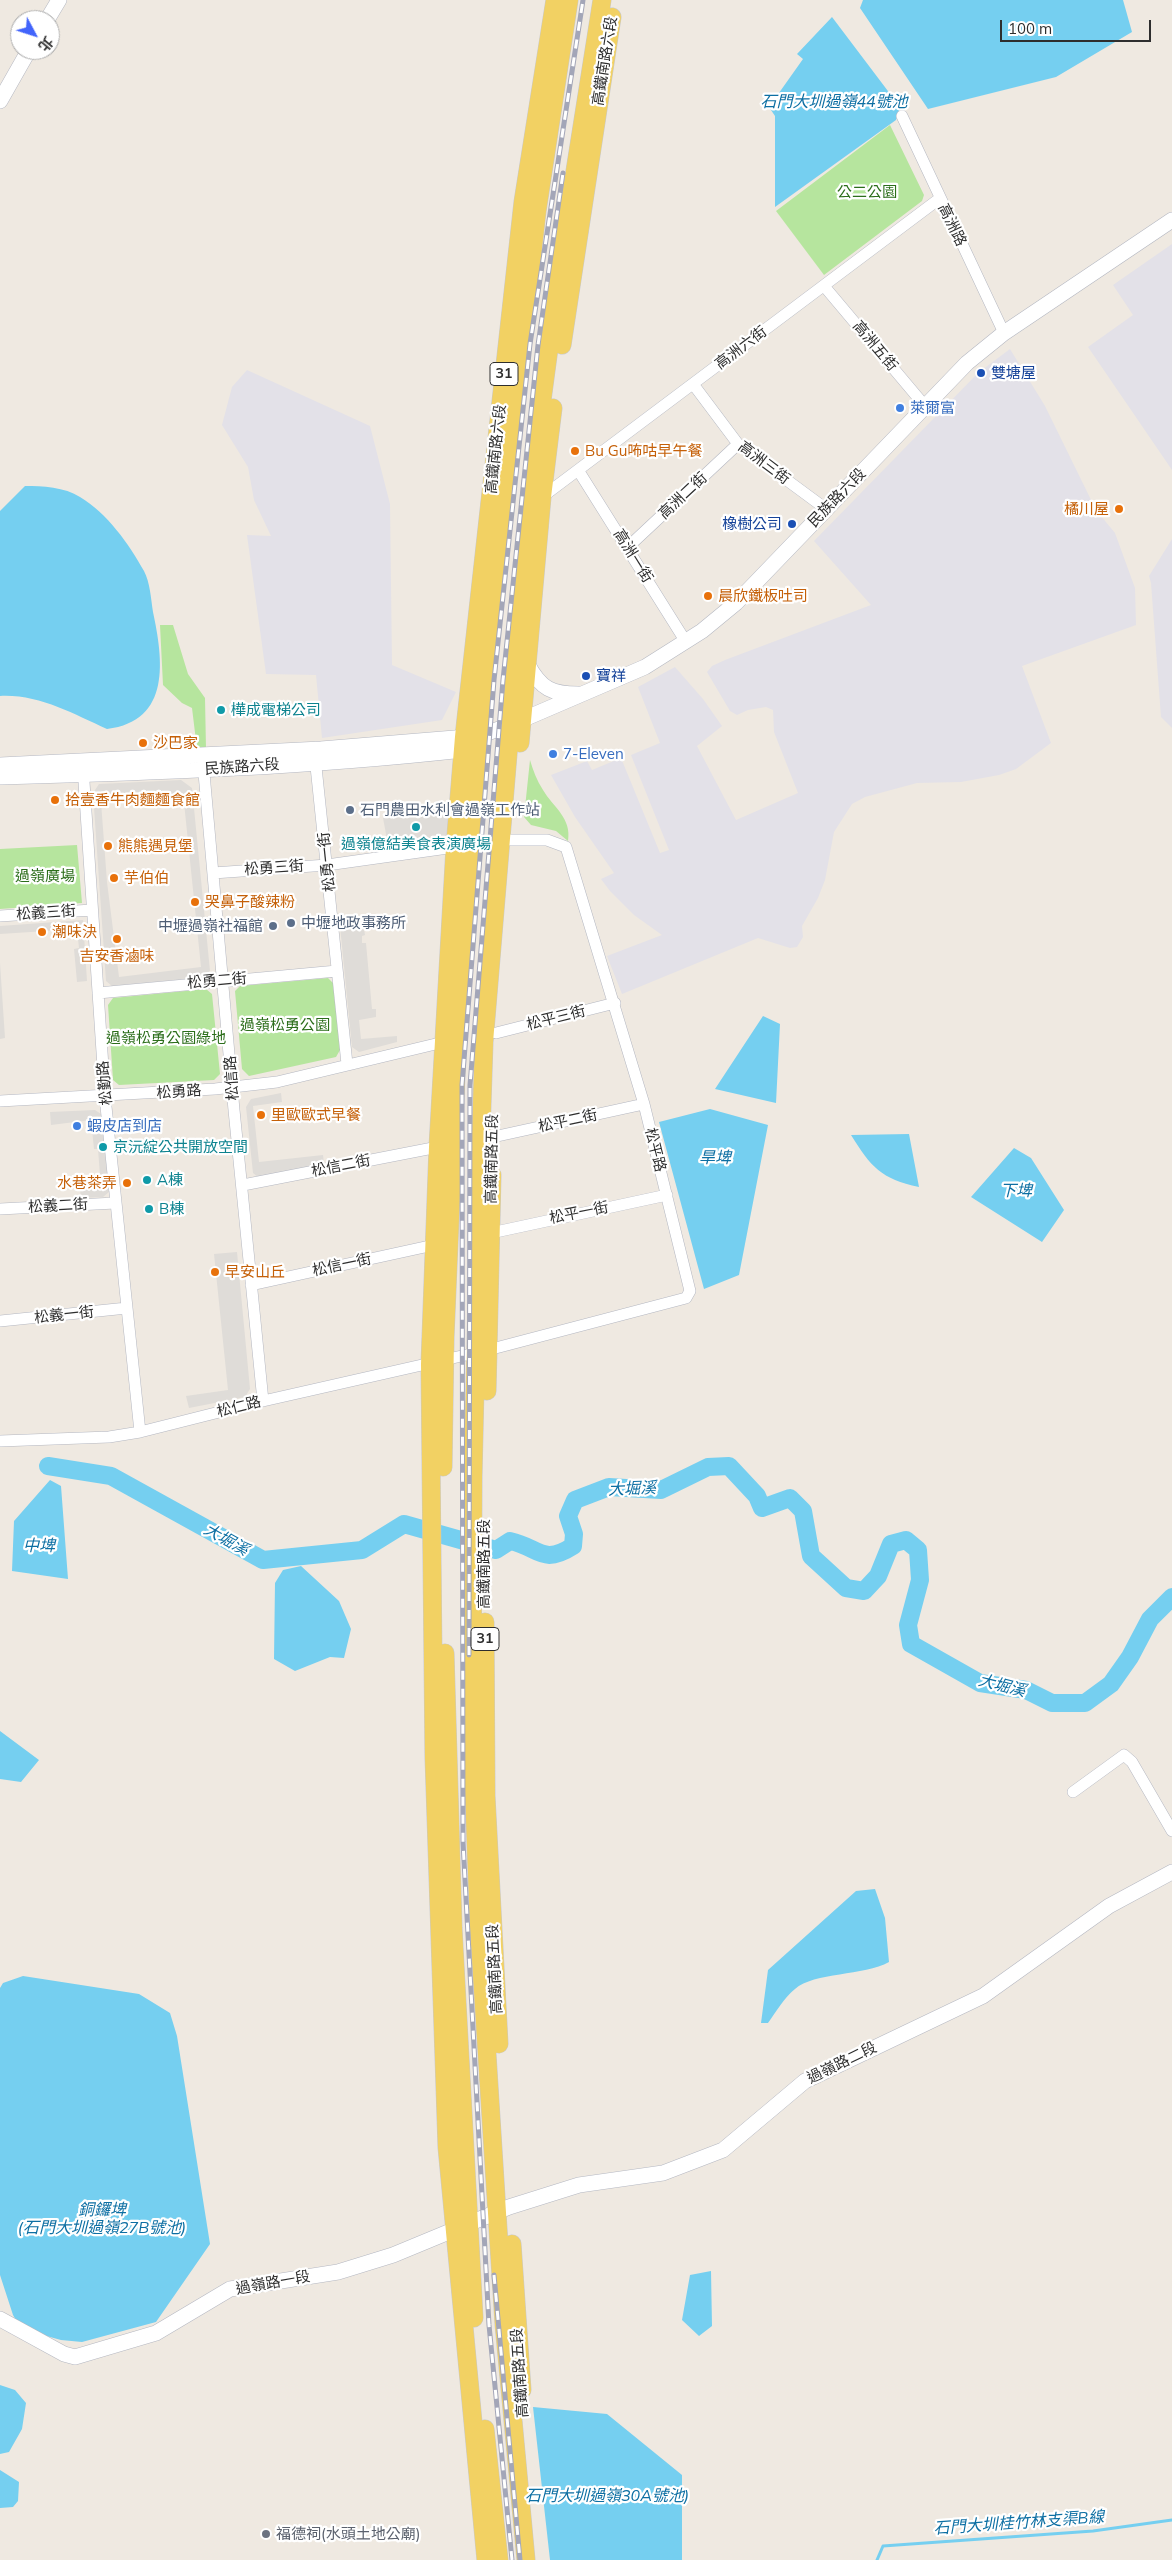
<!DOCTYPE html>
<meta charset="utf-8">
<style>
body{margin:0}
#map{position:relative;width:1172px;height:2560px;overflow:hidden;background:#efe9e1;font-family:Mulish,"Noto Sans TC",sans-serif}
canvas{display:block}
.north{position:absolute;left:10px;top:10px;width:50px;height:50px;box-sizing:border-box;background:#fff;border:1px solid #ababab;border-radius:50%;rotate:130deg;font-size:14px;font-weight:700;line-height:20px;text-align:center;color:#2e2e2e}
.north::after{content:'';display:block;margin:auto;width:18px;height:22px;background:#4264fb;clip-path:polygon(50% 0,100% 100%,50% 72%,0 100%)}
.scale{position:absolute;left:1000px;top:20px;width:151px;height:22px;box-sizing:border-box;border:2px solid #2e2e2e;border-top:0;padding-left:6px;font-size:15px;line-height:18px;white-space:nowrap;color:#2e2e2e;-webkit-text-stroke:4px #fff;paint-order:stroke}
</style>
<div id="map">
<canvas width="1172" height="2560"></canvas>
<div class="north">北</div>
<div class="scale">100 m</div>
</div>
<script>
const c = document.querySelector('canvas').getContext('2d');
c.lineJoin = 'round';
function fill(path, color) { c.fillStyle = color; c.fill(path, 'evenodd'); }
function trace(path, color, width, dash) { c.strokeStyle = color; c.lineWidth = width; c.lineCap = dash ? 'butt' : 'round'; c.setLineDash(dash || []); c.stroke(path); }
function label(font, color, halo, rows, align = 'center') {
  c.font = font + ' Mulish,"Noto Sans TC",sans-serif'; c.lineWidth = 4.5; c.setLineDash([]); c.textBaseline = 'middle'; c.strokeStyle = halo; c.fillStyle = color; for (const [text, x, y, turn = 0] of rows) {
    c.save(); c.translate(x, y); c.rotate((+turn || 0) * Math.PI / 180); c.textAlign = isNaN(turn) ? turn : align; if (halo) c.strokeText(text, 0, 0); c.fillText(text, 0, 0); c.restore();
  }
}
fill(new Path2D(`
 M 1172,244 L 1172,470 L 1088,347 L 1133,315 L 1113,285 Z
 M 1010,349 L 1045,406 L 1096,510 L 1115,533 L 1135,588 L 1136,625 L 1022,666 L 1051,743 L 1016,769 L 999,775 L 961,782 L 917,783 L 865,797 L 852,804 L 834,832 L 825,880 L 818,898 L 802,926 L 803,937 L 797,947 L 790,948 L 758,938 L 622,994 L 607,956 L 662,935 L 634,915 L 610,891 L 601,879 L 614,873 L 575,817 L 551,775 L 587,761 L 592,770 L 621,758 L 660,853 L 669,850 L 631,755 L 660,743 L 638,687 L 675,667 L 703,699 L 722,726 L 697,746 L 736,820 L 798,793 L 774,732 L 773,710 L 766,707 L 748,710 L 737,715 L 730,711 L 707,672 L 712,666 L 725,660 L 871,605 L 814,541 L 978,373 Z
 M 247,370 L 370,426 L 390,504 L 392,665 L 456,692 L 442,720 L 322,738 L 316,675 L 266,674 L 247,535 L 271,536 L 254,500 L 248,467 L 222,425 L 232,387 Z
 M 1172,539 L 1172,728 L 1161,717 L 1151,583 L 1149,576 Z`), '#e3e1e8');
fill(new Path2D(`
 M 890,125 L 924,195 L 922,201 L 824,275 L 776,211 Z
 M 160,625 L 173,625 L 188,674 L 205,698 L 206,749 L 197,749 L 192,708 L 182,703 L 163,685 Z
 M 530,760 C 533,770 537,781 543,790 C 553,807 572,818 568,841 L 556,831 L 531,825 L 524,817 Z
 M 77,845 L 82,903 L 0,909 L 0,849 Z
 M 328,978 L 333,983 L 340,1050 L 336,1057 L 249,1076 L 242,1069 L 235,991 L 240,986 Z
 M 206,989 L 212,994 L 220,1074 L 214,1080 L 119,1085 L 113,1080 L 108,1005 L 113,998 Z`), '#b6e59e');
fill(new Path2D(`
 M 181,780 L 192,788 L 210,971 L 205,977 L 112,986 L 106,981 L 93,793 L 99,784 ZM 183,793 L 201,967 L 119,977 L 107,882 L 101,802 Z
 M 413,805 L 450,806 L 447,835 L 441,841 L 389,850 L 383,818 L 411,815 Z
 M 83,920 L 87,981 L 77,982 L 74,949 L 79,948 L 77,929 L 0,934 L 0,926 Z
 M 363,923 L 365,935 L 362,936 L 362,943 L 366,943 L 372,1009 L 376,1009 L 376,1017 L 359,1020 L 361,1039 L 397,1036 L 397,1042 L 359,1052 L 352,1047 L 340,926 Z
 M 0,963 L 5,1038 L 0,1039 Z
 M 281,1093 L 282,1102 L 253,1106 L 259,1162 L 323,1155 L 324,1164 L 259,1178 L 253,1173 L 246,1107 L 251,1099 Z
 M 95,1110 L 101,1114 L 109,1192 L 103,1197 L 81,1198 L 80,1190 L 101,1188 L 98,1149 L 94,1149 L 91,1120 L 51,1125 L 50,1112 Z
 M 237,1252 L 250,1389 L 245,1397 L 189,1408 L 186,1396 L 228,1390 L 214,1254 Z`), '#dfdcd8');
fill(new Path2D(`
 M 863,0 L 1123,0 L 1132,32 L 1056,77 L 928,109 L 860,8 Z
 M 832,17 L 900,107 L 896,120 L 775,207 L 775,116 L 769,107 L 803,59 L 797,54 Z
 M 25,486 C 42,486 65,487 80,497 C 107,513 129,544 144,571 C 150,582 151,599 153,612 C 163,659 172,721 107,729 C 73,714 39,694 0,696 L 0,511 Z
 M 763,1016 L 780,1024 L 776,1103 L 715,1089 Z
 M 710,1109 L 768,1125 L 739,1275 L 704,1289 L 659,1122 Z
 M 909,1134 L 919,1187 C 881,1179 871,1167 851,1135 Z
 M 1014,1148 L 1031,1158 L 1064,1210 L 1042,1242 L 971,1197 Z
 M 50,1480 L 61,1486 L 68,1579 L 12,1571 L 14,1521 Z
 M 301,1566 L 339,1601 L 351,1629 L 344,1658 L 330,1657 L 295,1671 L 274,1659 L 275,1583 L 283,1570 Z
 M 0,1731 L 39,1760 L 21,1782 L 0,1779 Z
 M 875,1889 L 885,1918 L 889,1962 C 864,1976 814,1972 795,1989 C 784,1998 776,2012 768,2023 L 761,2023 L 768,1970 L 856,1891 Z
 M 23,1976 L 139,1994 L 170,2013 L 177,2036 L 210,2244 L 156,2322 L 82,2342 L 61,2340 L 21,2329 L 13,2315 L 0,2275 L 0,1988 L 3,1983 Z
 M 711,2271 L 712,2326 L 699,2336 L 682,2320 L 690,2275 Z
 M 0,2385 L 15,2390 L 26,2403 L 22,2429 L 9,2452 L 0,2454 Z
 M 533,2407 L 607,2414 L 682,2475 L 682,2560 L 550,2560 Z
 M 0,2470 L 19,2482 L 18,2501 L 13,2507 L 0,2508 Z`), '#75cff0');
trace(new Path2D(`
 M 877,2560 L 883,2546 L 1093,2531 L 1172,2520`), '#75cff0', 3);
trace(new Path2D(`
 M 48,1466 L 111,1476 L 263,1560 L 362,1550 L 404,1524 L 496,1550 L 510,1541 C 539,1547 542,1566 573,1546 L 574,1534 L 568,1516 L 575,1500 L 609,1487 L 661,1490 L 708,1467 L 729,1466 L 757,1496 L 762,1508 L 790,1498 L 803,1511 L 811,1556 L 846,1588 L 864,1591 L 878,1576 L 891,1544 L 906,1540 L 918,1550 L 920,1580 L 908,1625 L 911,1644 L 980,1683 L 1026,1690 L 1052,1703 L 1085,1703 L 1111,1684 L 1130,1657 L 1150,1619 L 1172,1597`), '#75cff0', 18);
const street = new Path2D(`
 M 902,116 L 1004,333
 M 824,286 L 925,406
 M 693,384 L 738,444 L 826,509
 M 578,470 L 686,642
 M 542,497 L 939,199
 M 628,547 L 738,444
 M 315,757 L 347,1064
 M 203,762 L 234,1110 L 263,1401
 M 83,767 L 105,1097 L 140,1432
 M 213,873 L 327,865 L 455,847
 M 0,916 L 92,910
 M 98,993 L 337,971
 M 496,1033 L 615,1003
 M 0,1101 L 215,1089 L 277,1082 L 444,1042
 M 493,1137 L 644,1104
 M 243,1185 L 438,1147
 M 0,1209 L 115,1203
 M 491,1233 L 667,1195
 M 251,1285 L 434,1245
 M 0,1321 L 127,1308
 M 0,1441 L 109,1437 L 140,1432 L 263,1401 L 488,1350 L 686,1298 L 690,1291 L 644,1104 L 566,847 L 547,840 L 511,840
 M 1073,1792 L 1124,1755 L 1132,1762 L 1172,1831`);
const secondary = new Path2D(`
 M 47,20 L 59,0
 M 0,101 L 29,50
 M 528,665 C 541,689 552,694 578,694
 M 0,765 L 321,749 L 479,736 L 510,725 L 645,667 L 702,631 L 736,603 L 967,363 L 1004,333 L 1172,220
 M 0,777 C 154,773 310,767 463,750 L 472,742
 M 0,2319 L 64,2354 L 75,2357 L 156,2333 L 230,2289 L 338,2272 L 393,2255 L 509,2207 L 579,2185 L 663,2173 L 723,2150 L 805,2081 L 983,1996 L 1109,1906 L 1172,1872`);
const primary = new Path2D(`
 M 562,345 L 612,17
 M 520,743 L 542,497 L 553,408
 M 487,1391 L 492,1175
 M 443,1467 L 445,1337 L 457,1050 L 479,736 L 537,211 L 569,0
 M 485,1622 L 486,1796 L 499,2044
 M 445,1653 L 453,1928 L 474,2318
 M 512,2244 L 522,2390
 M 485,2429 L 499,2560
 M 486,2560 L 447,2147 L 434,1757 L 430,1364 L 438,1147 L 455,847 L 464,737 L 523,202 L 555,0
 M 526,2560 L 504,2324 L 479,1927 L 472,1735 L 473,1477 L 480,1166 L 484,1042 L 530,490 L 560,266 L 602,0`);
trace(street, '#b4b7c1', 12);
trace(secondary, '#b4b7c1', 16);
trace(primary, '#c9c9c9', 19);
trace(street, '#fff', 11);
trace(secondary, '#fff', 15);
trace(primary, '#f2d163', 18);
const rail = new Path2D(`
 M 469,1655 L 470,1085 L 503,680 L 538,345 L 563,173
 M 494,2275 L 520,2560
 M 512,2560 L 489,2325 L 463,1842 L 462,1085 L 494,680 L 530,344 L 583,0`);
trace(rail, '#a3a6b8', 5);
trace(rail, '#fff', 3, [9]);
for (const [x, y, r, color] of [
 [981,373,5,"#1a4fb4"],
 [900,408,5,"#3f7fe0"],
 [575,451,5,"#e8710a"],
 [1119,509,5,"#e8710a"],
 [792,524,5,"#1a4fb4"],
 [708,596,5,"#e8710a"],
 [586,676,5,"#1a4fb4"],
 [221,710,5,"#0f9aa8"],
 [143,743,5,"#e8710a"],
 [553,754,5,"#3f7fe0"],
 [55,800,5,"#e8710a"],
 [350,810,5,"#5c6f8a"],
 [416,827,5,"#0f9aa8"],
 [108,846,5,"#e8710a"],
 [114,878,5,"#e8710a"],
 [195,902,5,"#e8710a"],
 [291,923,5,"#5c6f8a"],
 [273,926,5,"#5c6f8a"],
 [42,932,5,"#e8710a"],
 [117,939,5,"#e8710a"],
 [261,1115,5,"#e8710a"],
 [77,1126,5,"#3f7fe0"],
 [103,1147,5,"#0f9aa8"],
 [147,1180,5,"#0f9aa8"],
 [127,1183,5,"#e8710a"],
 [149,1209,5,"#0f9aa8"],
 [215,1272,5,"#e8710a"],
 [266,2534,5,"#6b7280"]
]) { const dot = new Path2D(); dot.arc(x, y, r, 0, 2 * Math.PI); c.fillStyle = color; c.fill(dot); trace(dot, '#fff', 2); }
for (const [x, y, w] of [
 [504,374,28],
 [485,1639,28]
]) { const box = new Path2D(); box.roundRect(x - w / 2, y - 11.5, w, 23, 4); c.fillStyle = '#fff'; c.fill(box); trace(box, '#2e2e2e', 1); }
label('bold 14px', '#2e2e2e', null, [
 ["31",504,374],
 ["31",485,1639]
]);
label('15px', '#2e2e2e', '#fff', [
 ["高鐵南路六段",605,61,-81],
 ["高洲路",952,225,64],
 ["高洲五街",875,346,50],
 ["高洲六街",741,348,-37],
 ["高鐵南路六段",496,449,-84],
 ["高洲三街",764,463,37],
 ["高洲二街",683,496,-43],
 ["民族路六段",837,498,-46],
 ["高洲一街",633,556,58],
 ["民族路六段",242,767,-4],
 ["松勇一街",327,862,-96],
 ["松勇三街",274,868,-4],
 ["松義三街",46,913,-4],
 ["松勇二街",217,981,-5],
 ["松平三街",556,1018,-14],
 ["松信路",232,1078,-94],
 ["松勤路",105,1083,-95],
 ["松勇路",179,1092,-4],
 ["松平二街",568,1121,-12],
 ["松平路",655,1150,76],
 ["高鐵南路五段",492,1159,-89],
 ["松信二街",341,1166,-11],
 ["松義二街",58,1206,-3],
 ["松平一街",579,1213,-11],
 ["松信一街",342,1265,-12],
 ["松義一街",64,1315,-6],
 ["松仁路",239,1407,-14],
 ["高鐵南路五段",484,1564,-90],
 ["高鐵南路五段",495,1969,-93],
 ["過嶺路二段",842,2063,-26],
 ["過嶺路一段",273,2283,-10],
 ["高鐵南路五段",520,2373,-94]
]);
label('15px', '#2c6e1b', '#fff', [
 ["公二公園",867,192],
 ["過嶺廣場",45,876],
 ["過嶺松勇公園",285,1025],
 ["過嶺松勇公園綠地",166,1038]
]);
label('15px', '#164399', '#fff', [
 ["雙塘屋",991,373],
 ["橡樹公司",782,524,"right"],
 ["寶祥",596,676]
], 'left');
label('15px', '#366cbe', '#fff', [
 ["萊爾富",910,408],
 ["7-Eleven",563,754],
 ["蝦皮店到店",87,1126]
], 'left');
label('15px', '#c56008', '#fff', [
 ["Bu Gu咘咕早午餐",585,451],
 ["橘川屋",1109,509,"right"],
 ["晨欣鐵板吐司",718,596],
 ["沙巴家",153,743],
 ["拾壹香牛肉麵麵食館",65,800],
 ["熊熊遇見堡",118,846],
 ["芋伯伯",124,878],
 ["哭鼻子酸辣粉",205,902],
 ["潮味決",52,932],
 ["吉安香滷味",117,956,"center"],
 ["里歐歐式早餐",271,1115],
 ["水巷茶弄",117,1183,"right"],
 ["早安山丘",225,1272]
], 'left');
label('15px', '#0d838f', '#fff', [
 ["樺成電梯公司",231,710],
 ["過嶺億結美食表演廣場",416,844,"center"],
 ["京沅綻公共開放空間",113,1147],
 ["A棟",157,1180],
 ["B棟",159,1209]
], 'left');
label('15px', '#4e5e75', '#fff', [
 ["石門農田水利會過嶺工作站",360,810],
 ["中壢地政事務所",301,923],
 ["中壢過嶺社福館",263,926,"right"]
], 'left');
label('15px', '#5b616d', '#fff', [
 ["福德祠(水頭土地公廟)",276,2534]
], 'left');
label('italic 16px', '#0d6fa3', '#fff', [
 ["石門大圳過嶺44號池",834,102],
 ["旱埤",715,1158],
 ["下埤",1016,1191],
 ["大堀溪",632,1489,-2],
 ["大堀溪",226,1540,29],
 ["中埤",39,1546],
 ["大堀溪",1002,1686,14],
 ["銅鑼埤",102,2210],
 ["(石門大圳過嶺27B號池)",102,2228],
 ["石門大圳過嶺30A號池)",607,2496],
 ["石門大圳桂竹林支渠B線",1019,2523,-4]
]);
</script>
